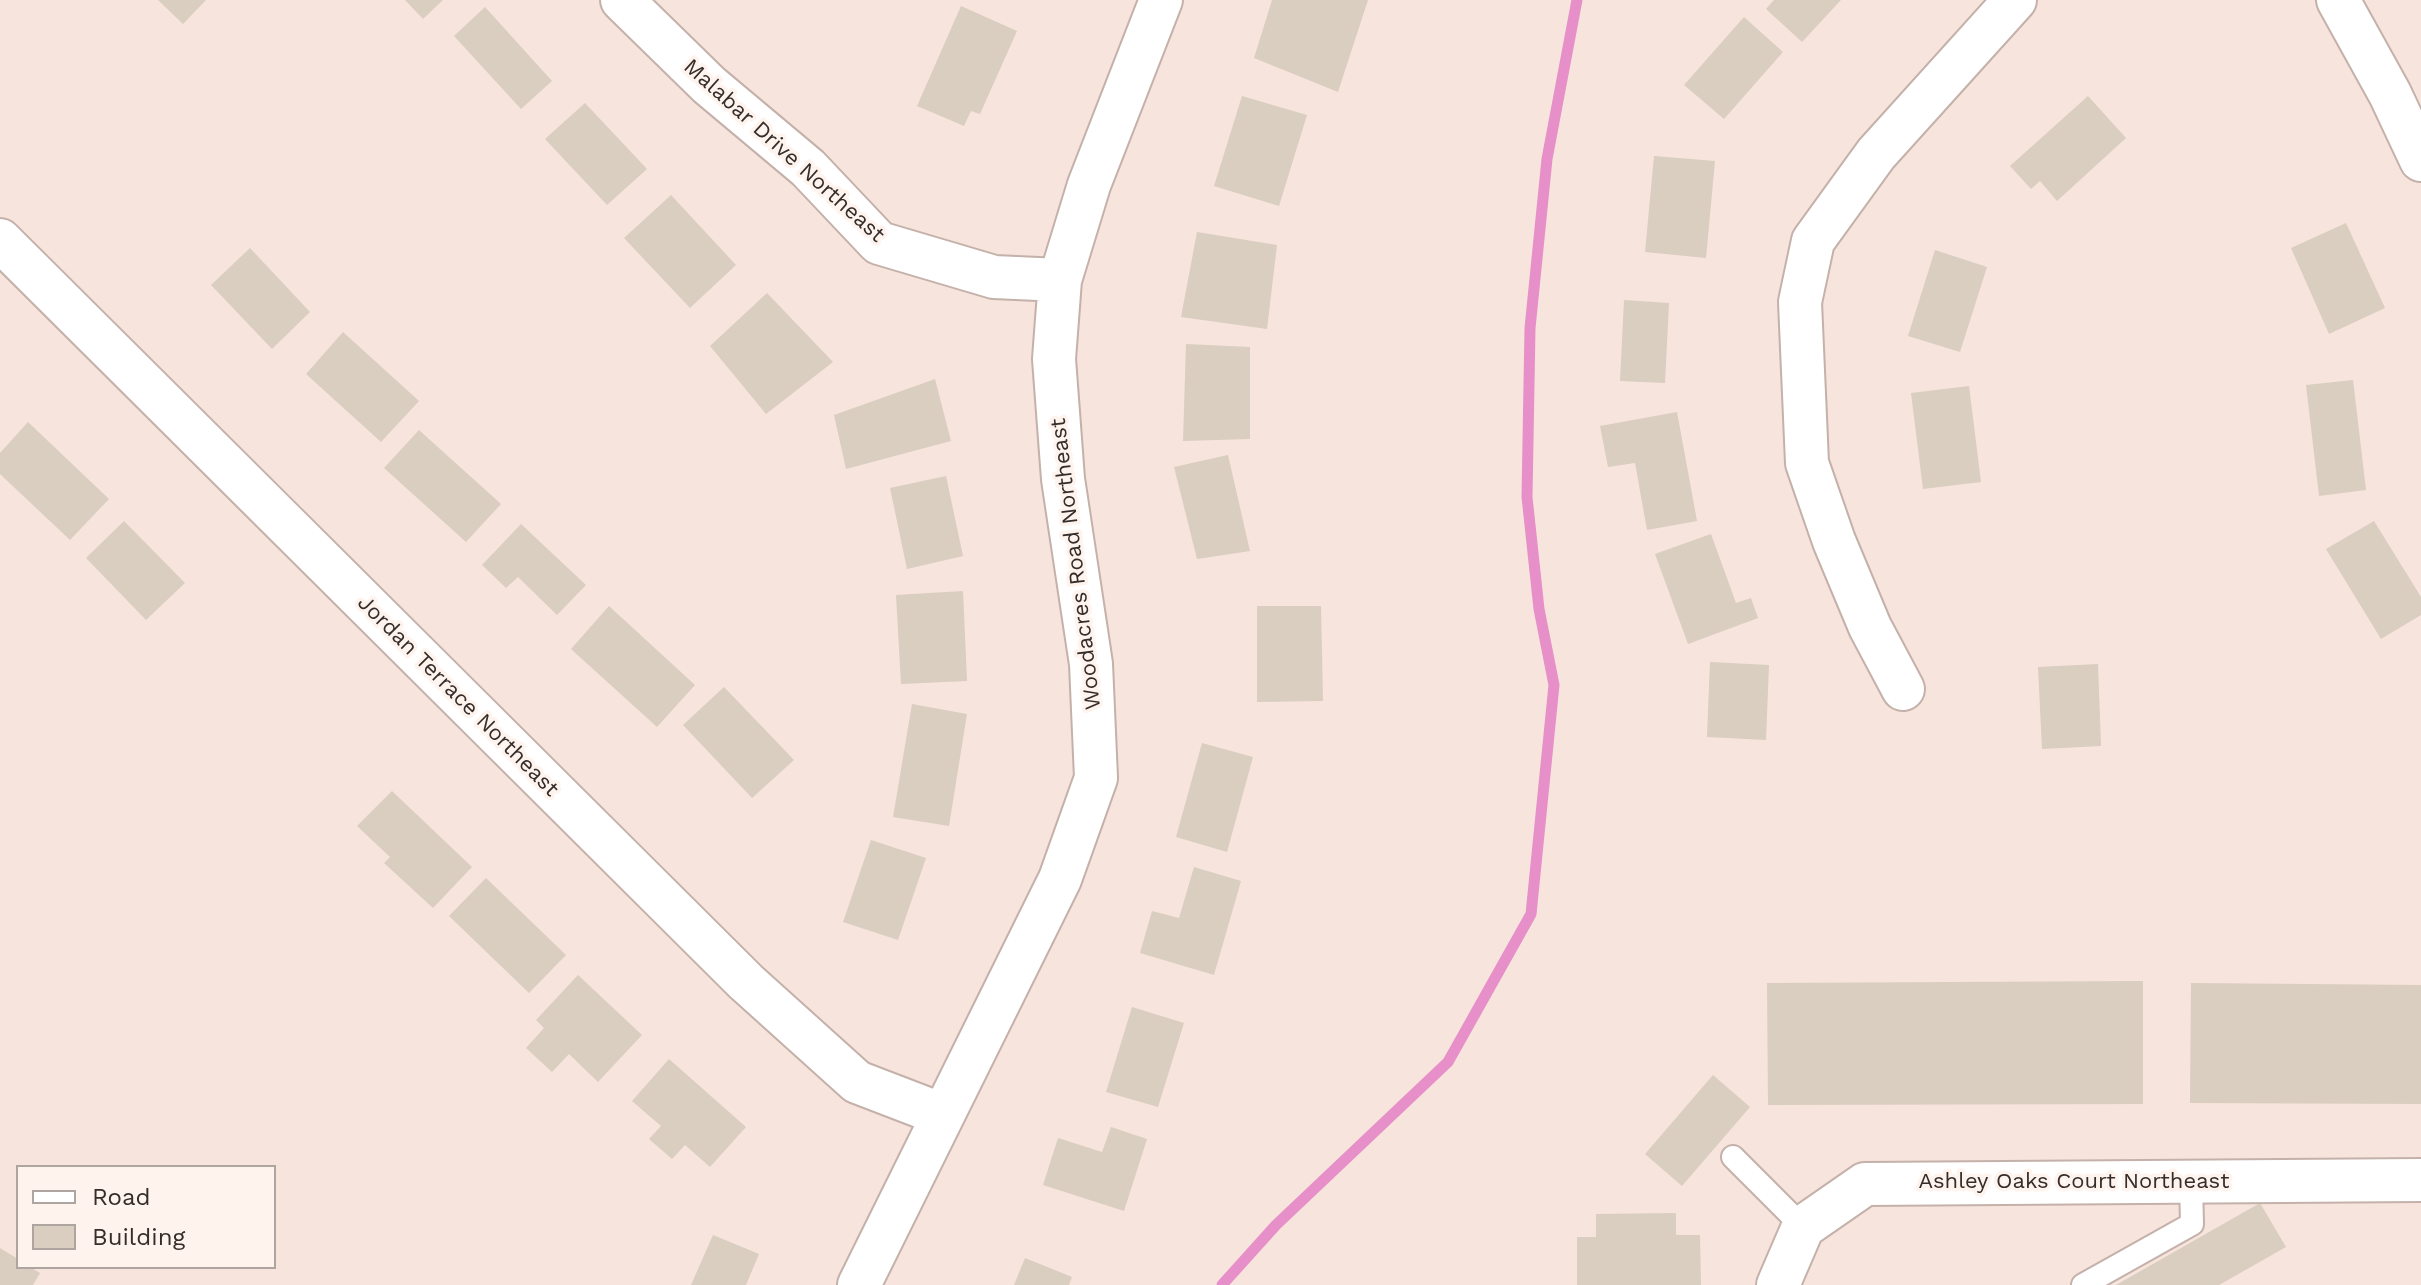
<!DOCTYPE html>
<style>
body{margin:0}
#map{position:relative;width:2421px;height:1285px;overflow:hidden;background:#f7e4dc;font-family:"Work Sans",sans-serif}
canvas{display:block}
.legend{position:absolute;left:16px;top:1165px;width:260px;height:104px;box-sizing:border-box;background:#fff3ee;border:2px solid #aea4a0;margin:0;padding:10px 14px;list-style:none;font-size:24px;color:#342d2a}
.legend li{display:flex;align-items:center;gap:16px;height:40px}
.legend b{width:40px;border:2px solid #aea4a0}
</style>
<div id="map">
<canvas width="2421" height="1285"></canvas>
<ul class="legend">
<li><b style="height:10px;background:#fff"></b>Road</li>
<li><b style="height:22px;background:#d9cebf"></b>Building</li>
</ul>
</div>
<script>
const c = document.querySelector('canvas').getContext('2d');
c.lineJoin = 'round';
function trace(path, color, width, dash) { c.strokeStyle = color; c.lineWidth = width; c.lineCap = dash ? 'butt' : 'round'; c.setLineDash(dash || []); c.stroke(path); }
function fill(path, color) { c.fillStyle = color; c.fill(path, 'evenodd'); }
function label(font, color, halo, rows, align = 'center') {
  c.font = font + ' "Work Sans",sans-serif'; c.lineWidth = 7; c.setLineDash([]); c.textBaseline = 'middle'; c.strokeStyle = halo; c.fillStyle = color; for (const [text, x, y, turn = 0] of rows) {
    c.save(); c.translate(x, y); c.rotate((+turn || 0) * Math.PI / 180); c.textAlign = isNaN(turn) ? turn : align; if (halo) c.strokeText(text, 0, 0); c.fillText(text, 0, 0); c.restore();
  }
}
trace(new Path2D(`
 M 1222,1285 L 1276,1225 L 1448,1062 L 1531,914 L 1554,685 L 1539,609 L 1527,497 L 1530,328 L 1547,159 L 1577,0`), '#e68fc8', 11);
fill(new Path2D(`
 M 158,0 L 206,0 L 183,24 Z
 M 405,0 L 443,0 L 423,19 Z
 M 1272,0 L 1368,0 L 1338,92 L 1254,58 Z
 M 1774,0 L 1841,0 L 1802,42 L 1766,9 Z
 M 961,6 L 1017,31 L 980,114 L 971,111 L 964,126 L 917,106 Z
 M 485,7 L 552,81 L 521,109 L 454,36 Z
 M 1744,17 L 1783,52 L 1724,119 L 1684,85 Z
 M 1242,96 L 1307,115 L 1279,206 L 1214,186 Z
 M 2088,96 L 2126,138 L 2057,201 L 2040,181 L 2031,189 L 2010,166 Z
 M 585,103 L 647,169 L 607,205 L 545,139 Z
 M 1654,156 L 1715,161 L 1706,258 L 1645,252 Z
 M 671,195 L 736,265 L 690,308 L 624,238 Z
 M 2346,223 L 2385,308 L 2329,334 L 2291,248 Z
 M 1197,232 L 1277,245 L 1267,329 L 1181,317 Z
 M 250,248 L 310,312 L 272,349 L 211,285 Z
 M 1935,250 L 1987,267 L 1960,352 L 1908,336 Z
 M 767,293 L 833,362 L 766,414 L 710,346 Z
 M 1624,300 L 1669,303 L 1665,383 L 1620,381 Z
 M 343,332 L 419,401 L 381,442 L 306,374 Z
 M 1186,344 L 1250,347 L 1250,439 L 1183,441 Z
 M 935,379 L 951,441 L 846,469 L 834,415 Z
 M 2353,380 L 2366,490 L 2319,496 L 2306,385 Z
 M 1969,386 L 1981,482 L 1923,489 L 1911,393 Z
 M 1677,412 L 1697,521 L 1647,530 L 1635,463 L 1608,467 L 1600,426 Z
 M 28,422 L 109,499 L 70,540 L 0,474 L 0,453 Z
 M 419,430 L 501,504 L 466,542 L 384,468 Z
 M 1228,455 L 1250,551 L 1197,559 L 1174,467 Z
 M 946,476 L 963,556 L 907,569 L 890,488 Z
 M 124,521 L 185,583 L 146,620 L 86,558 Z
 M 2374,521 L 2421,597 L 2421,615 L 2381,639 L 2326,549 Z
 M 521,524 L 586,585 L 557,615 L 518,577 L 506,588 L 482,565 Z
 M 1711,534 L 1736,603 L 1751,598 L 1758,618 L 1688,644 L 1655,554 Z
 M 963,591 L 967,681 L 901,684 L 896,595 Z
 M 609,606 L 695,685 L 657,727 L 571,649 Z
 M 1257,606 L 1321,606 L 1323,701 L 1257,702 Z
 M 1710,662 L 1769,665 L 1766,740 L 1707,737 Z
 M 2098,664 L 2101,746 L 2042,749 L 2038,667 Z
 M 724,687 L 794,760 L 752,798 L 683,725 Z
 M 912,704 L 967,714 L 949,826 L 893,817 Z
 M 1202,743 L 1253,757 L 1227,852 L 1176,837 Z
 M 392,791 L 472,867 L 433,908 L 384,863 L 390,857 L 357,826 Z
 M 871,840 L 926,858 L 898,940 L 843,922 Z
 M 1194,867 L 1241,881 L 1214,975 L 1140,953 L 1152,911 L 1179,918 Z
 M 486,878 L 566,955 L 529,993 L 449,916 Z
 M 578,975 L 642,1035 L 598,1082 L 569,1054 L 552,1072 L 526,1048 L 544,1028 L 536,1020 Z
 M 2143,981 L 2143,1104 L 1768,1105 L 1767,983 Z
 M 2191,983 L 2421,985 L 2421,1104 L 2190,1103 Z
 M 1132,1007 L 1184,1023 L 1158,1107 L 1106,1092 Z
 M 669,1059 L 746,1127 L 710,1167 L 685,1145 L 672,1159 L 649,1139 L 661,1126 L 632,1101 Z
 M 1713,1075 L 1750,1107 L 1682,1186 L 1645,1154 Z
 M 1111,1127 L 1147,1139 L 1124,1211 L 1043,1185 L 1058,1138 L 1102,1152 Z
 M 2260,1203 L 2286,1247 L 2219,1285 L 2116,1285 Z
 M 1676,1213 L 1676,1235 L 1700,1235 L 1701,1285 L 1577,1285 L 1577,1237 L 1596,1237 L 1596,1214 Z
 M 713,1235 L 759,1254 L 746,1285 L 691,1285 Z
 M 0,1248 L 18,1259 L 18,1267 L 30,1267 L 40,1273 L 33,1285 L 0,1285 Z
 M 1025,1258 L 1072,1277 L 1069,1285 L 1014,1285 Z`), '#d9cebf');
const lane = new Path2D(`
 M 1733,1157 L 1803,1227
 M 2083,1285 L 2192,1224 L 2191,1181`);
const street = new Path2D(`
 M 622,0 L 709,85 L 808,168 L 879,243 L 994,277 L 1060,280
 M 2338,0 L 2390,94 L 2421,160
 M 0,240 L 746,982 L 857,1082 L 943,1115
 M 1903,689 L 1870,627 L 1834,541 L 1807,463 L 1800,302 L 1813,241 L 1876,154 L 2015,0
 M 859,1285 L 1060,879 L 1096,778 L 1091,664 L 1063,479 L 1054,359 L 1060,280 L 1089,185 L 1161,0
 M 1778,1285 L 1803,1227 L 1865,1184 L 2421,1180`);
trace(lane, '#c4b1aa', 26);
trace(street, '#c4b1aa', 46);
trace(lane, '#fff', 22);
trace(street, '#fff', 42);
label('22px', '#342d2a', '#fff3ee', [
 ["Malabar Drive Northeast",784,151,42],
 ["Woodacres Road Northeast",1076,564,-97],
 ["Jordan Terrace Northeast",458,696,45],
 ["Ashley Oaks Court Northeast",2074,1182]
]);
</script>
